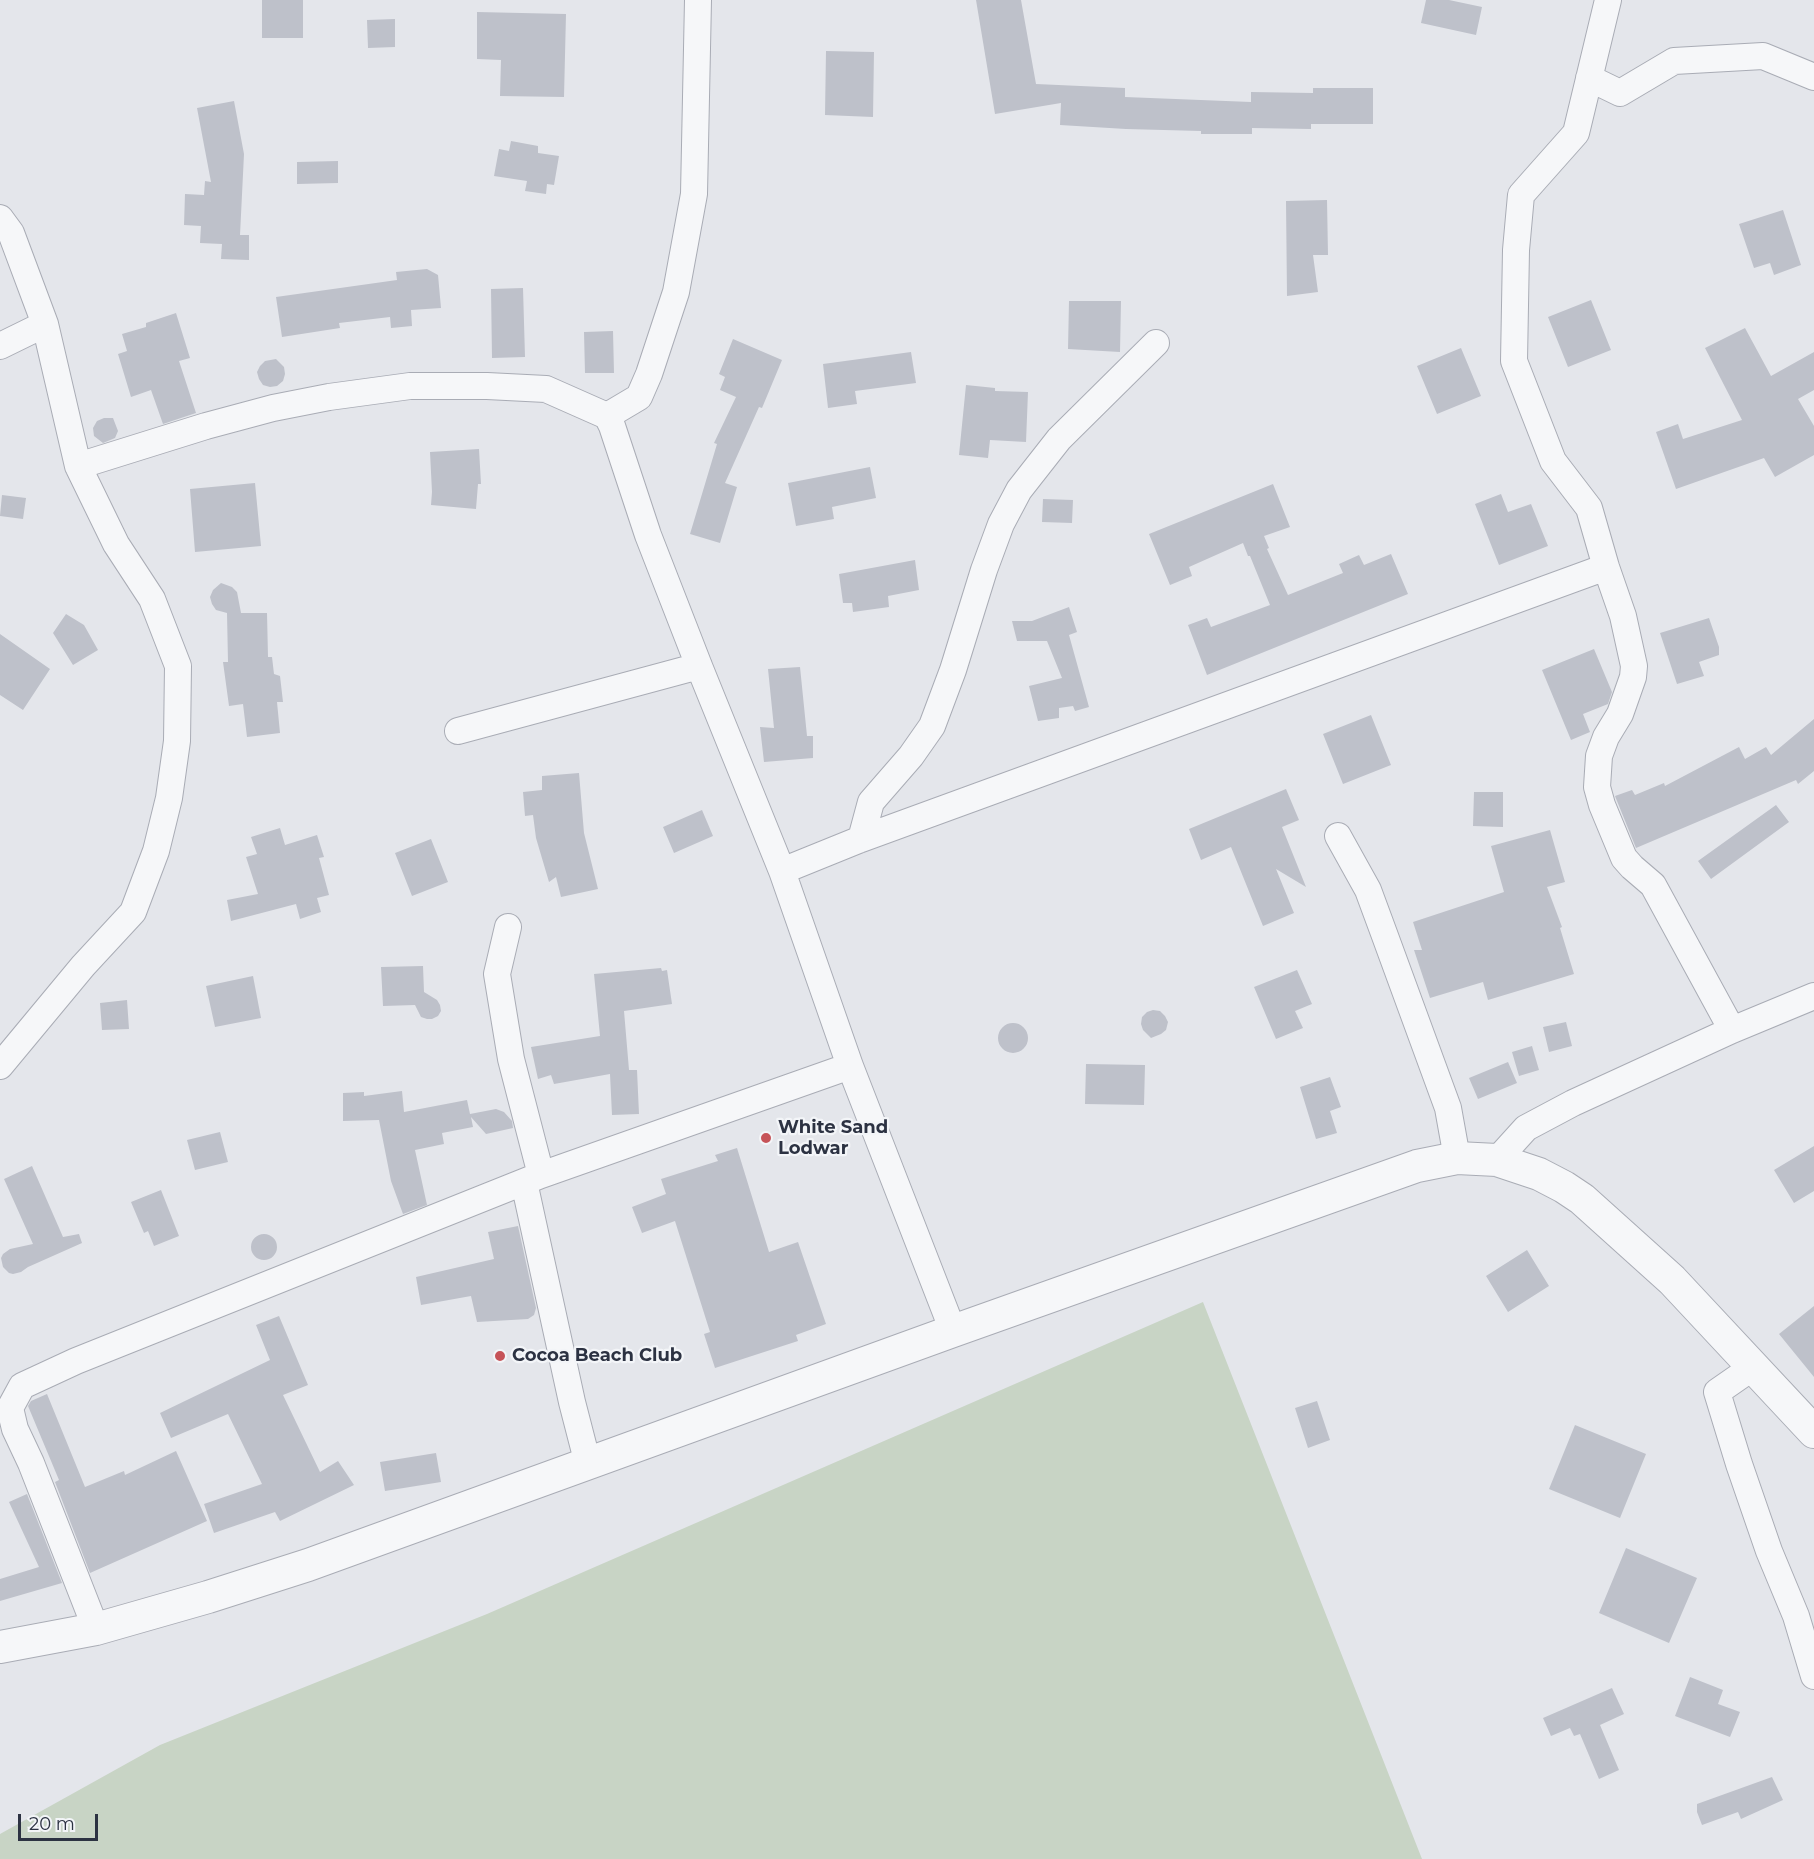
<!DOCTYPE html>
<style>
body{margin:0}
#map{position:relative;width:1814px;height:1859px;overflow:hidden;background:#e4e6eb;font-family:Montserrat,sans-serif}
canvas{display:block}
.scale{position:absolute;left:18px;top:1814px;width:80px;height:27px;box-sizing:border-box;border:3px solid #2c3242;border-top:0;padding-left:8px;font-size:18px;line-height:21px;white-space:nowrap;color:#2c3242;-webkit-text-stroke:4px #f3f5f8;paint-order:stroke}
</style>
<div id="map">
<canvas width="1814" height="1859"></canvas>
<div class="scale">20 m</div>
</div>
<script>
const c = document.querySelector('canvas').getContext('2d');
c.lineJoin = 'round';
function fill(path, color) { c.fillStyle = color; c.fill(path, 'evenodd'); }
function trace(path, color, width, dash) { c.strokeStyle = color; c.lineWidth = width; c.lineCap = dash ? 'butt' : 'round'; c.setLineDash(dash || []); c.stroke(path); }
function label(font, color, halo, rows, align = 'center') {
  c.font = font + ' Montserrat,sans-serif'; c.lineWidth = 4.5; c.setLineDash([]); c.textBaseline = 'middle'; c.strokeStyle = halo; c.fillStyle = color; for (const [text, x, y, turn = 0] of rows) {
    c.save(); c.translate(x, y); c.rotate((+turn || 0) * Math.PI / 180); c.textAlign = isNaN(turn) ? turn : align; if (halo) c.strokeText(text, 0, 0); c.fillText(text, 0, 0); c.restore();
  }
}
fill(new Path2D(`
 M 1203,1302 L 1422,1859 L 0,1859 L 0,1834 L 160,1745 L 487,1614 Z`), '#c8d4c5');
fill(new Path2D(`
 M 262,0 L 303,0 L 303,38 L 262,38 Z
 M 976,0 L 1021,0 L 1036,84 L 1125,88 L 1125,97 L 1251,102 L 1251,92 L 1313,93 L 1313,88 L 1373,88 L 1373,124 L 1311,124 L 1311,129 L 1252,128 L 1252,134 L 1201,134 L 1201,131 L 1126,129 L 1060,125 L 1061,103 L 995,114 Z
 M 1426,0 L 1449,0 L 1482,7 L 1476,35 L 1421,23 Z
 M 477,12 L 566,14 L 564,97 L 500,96 L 501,60 L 477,59 Z
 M 395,19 L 395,47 L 368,48 L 367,20 Z
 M 826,51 L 874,52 L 873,117 L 825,115 Z
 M 234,101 L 244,154 L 240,235 L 249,235 L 249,260 L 221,259 L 222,244 L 200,243 L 201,226 L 184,225 L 185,194 L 204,195 L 205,181 L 211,182 L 197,108 Z
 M 511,141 L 538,146 L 538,153 L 559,156 L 554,185 L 547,184 L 546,194 L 525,191 L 527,181 L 494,176 L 499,149 L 509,151 Z
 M 338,161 L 338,183 L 297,184 L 297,162 Z
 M 1327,200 L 1328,255 L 1313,255 L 1318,292 L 1287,296 L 1286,201 Z
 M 1783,210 L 1801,265 L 1774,275 L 1770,263 L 1754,268 L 1739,224 Z
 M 427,269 L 438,275 L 441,308 L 411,310 L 412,326 L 391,328 L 390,317 L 339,323 L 340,328 L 282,337 L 276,297 L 397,280 L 396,272 Z
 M 523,288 L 525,357 L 492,358 L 491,289 Z
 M 1591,300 L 1611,350 L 1568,367 L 1548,317 Z
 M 1069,301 L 1121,301 L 1120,352 L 1068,349 Z
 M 176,313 L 190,358 L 179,361 L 196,413 L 163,424 L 151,390 L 131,397 L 118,354 L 127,351 L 122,334 L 146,327 L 146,323 Z
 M 1745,328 L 1771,376 L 1814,352 L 1814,390 L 1798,399 L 1814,426 L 1814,455 L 1775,477 L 1764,458 L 1676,489 L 1656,432 L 1678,424 L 1683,439 L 1742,420 L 1705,348 Z
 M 613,331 L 614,373 L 585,373 L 584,332 Z
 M 733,339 L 782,360 L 762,408 L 759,407 L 725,483 L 737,487 L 720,543 L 690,534 L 717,444 L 714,443 L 736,397 L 720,390 L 725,377 L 719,374 Z
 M 1461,348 L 1481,396 L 1437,414 L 1417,366 Z
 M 911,352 L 916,383 L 855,391 L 857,404 L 828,408 L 823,364 Z
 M 276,359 L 284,367 L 285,374 L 283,381 L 277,386 L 270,387 L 263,385 L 259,379 L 257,372 L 260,366 L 265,361 Z
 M 966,385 L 995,388 L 995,391 L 1028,392 L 1026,442 L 990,440 L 988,458 L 959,455 Z
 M 104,418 L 113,418 L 118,431 L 115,438 L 103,443 L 94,436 L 93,428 L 97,421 Z
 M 479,449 L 481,484 L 478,484 L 476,509 L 431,505 L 432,492 L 430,452 Z
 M 870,467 L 876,498 L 832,507 L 834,519 L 796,526 L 788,483 Z
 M 255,483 L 261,546 L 195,552 L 190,489 Z
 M 1273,484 L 1290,527 L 1264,536 L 1269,548 L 1267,549 L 1288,595 L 1343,573 L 1339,564 L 1359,555 L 1364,565 L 1391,554 L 1408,594 L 1207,675 L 1188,625 L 1207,618 L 1211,627 L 1270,605 L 1250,556 L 1248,556 L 1243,543 L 1189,567 L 1192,576 L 1170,585 L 1149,534 Z
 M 1501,494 L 1508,512 L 1531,504 L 1548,546 L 1499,565 L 1475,504 Z
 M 2,495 L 26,498 L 23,519 L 0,516 Z
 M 1043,499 L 1073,500 L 1072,523 L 1042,522 Z
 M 915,560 L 919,590 L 888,596 L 889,607 L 853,612 L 852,603 L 843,603 L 839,574 Z
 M 221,583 L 232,587 L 237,592 L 241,613 L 267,613 L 268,657 L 272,657 L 274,674 L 280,676 L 283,702 L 277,702 L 280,733 L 247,737 L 243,704 L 229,706 L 223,662 L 228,662 L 227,613 L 216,610 L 212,604 L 210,597 L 213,590 Z
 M 1069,607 L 1077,632 L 1069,635 L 1089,707 L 1075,711 L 1073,706 L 1059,708 L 1059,718 L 1038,721 L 1029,686 L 1062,678 L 1047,641 L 1017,641 L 1012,621 L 1032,621 Z
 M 66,614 L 84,625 L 98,650 L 73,665 L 53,633 Z
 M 1709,618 L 1719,647 L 1719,655 L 1699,662 L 1704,676 L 1677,684 L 1660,633 Z
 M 0,634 L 50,669 L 23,710 L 0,695 Z
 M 1594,649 L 1612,692 L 1608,704 L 1583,714 L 1590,732 L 1571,740 L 1542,670 Z
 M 800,667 L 807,736 L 813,736 L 813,758 L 764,762 L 760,727 L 774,728 L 768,669 Z
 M 1371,715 L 1391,765 L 1343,784 L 1323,734 Z
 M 1814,719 L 1814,771 L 1798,784 L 1796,780 L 1636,848 L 1615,796 L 1632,790 L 1635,795 L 1664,783 L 1665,786 L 1739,747 L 1745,759 L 1766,747 L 1771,755 Z
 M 579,773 L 584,833 L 598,889 L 561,897 L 556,877 L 549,882 L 536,838 L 533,815 L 525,816 L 523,792 L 542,790 L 542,776 Z
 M 1286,789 L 1299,820 L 1282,827 L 1306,887 L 1276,869 L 1294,913 L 1263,926 L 1231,847 L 1201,860 L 1189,829 Z
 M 1474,792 L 1503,792 L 1503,827 L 1473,826 Z
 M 1776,805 L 1789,822 L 1711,879 L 1698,861 Z
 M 702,810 L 713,836 L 674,853 L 663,827 Z
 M 280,828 L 285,845 L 317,835 L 324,857 L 319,858 L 329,895 L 317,898 L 321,912 L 300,919 L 296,904 L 231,921 L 227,900 L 258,894 L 246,857 L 257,854 L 251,837 Z
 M 1550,830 L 1565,882 L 1547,887 L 1562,927 L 1560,928 L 1574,974 L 1488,1000 L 1483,982 L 1430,998 L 1414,950 L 1422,950 L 1413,922 L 1504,892 L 1491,846 Z
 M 431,839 L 448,882 L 412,896 L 395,853 Z
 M 423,966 L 424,992 L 437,1000 L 440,1005 L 441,1011 L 438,1016 L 432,1019 L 427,1019 L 421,1017 L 415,1005 L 383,1006 L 381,967 Z
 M 661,968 L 662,971 L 667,970 L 672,1004 L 624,1011 L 629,1070 L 637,1070 L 639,1114 L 612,1115 L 610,1074 L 554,1084 L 551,1075 L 538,1079 L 531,1047 L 600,1036 L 594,974 Z
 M 1297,970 L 1312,1004 L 1295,1011 L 1303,1028 L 1276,1039 L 1254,987 Z
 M 253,976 L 261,1018 L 215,1027 L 206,986 Z
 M 127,1000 L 129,1029 L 102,1030 L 100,1003 Z
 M 1153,1010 L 1160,1011 L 1165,1016 L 1168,1022 L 1166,1030 L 1161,1034 L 1151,1038 L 1143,1030 L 1141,1024 L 1142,1017 L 1147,1012 Z
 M 1566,1022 L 1572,1046 L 1549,1052 L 1543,1027 Z
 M998 1038a15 15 0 1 1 30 0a15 15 0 1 1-30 0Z
 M 1532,1046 L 1539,1070 L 1519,1076 L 1512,1052 Z
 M 1508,1062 L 1517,1083 L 1478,1099 L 1469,1078 Z
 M 1086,1064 L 1145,1065 L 1144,1105 L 1085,1104 Z
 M 1330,1077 L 1341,1107 L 1330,1111 L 1337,1133 L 1316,1139 L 1300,1087 Z
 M 402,1091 L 404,1112 L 467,1100 L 470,1114 L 496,1109 L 504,1112 L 512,1121 L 513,1128 L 486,1134 L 471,1117 L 473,1127 L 442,1133 L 444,1144 L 415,1150 L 427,1205 L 403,1214 L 391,1181 L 379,1120 L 343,1121 L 343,1093 L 364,1092 L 364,1096 Z
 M 220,1132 L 228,1162 L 195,1170 L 187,1140 Z
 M 1814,1146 L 1814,1191 L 1794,1203 L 1774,1170 Z
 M 737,1148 L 769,1252 L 798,1242 L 826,1324 L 796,1335 L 798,1341 L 715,1368 L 704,1334 L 710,1332 L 675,1221 L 642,1233 L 632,1207 L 666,1194 L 661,1179 L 718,1161 L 715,1155 Z
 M 32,1166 L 63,1237 L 79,1234 L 82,1243 L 28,1267 L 21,1272 L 13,1274 L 9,1273 L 3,1267 L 1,1258 L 3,1254 L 10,1249 L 33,1244 L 4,1179 Z
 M 161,1190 L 179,1236 L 154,1246 L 148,1231 L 144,1233 L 131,1202 Z
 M 518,1226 L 536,1308 L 534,1315 L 528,1319 L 477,1322 L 471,1296 L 421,1305 L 416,1277 L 494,1259 L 488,1232 Z
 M251 1247a13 13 0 1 1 26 0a13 13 0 1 1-26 0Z
 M 1527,1250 L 1549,1286 L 1508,1312 L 1486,1276 Z
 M 1814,1306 L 1814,1377 L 1779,1334 Z
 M 279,1316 L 308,1385 L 283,1395 L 320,1472 L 338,1461 L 354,1485 L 280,1521 L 275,1512 L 214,1533 L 204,1504 L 262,1484 L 228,1414 L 171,1438 L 160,1413 L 270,1360 L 256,1325 Z
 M 47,1394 L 85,1487 L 124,1471 L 125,1475 L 176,1451 L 207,1521 L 90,1573 L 55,1482 L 59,1480 L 28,1406 L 31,1401 Z
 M 1317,1401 L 1330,1440 L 1308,1448 L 1295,1408 Z
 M 1575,1425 L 1646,1454 L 1620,1518 L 1549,1489 Z
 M 436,1453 L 441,1482 L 385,1491 L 380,1462 Z
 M 27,1494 L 62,1583 L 0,1601 L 0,1579 L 39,1567 L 9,1502 Z
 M 1626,1548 L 1697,1578 L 1669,1643 L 1599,1613 Z
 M 1690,1677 L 1723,1690 L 1718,1704 L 1740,1712 L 1730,1737 L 1675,1716 Z
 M 1612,1688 L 1624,1714 L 1600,1725 L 1619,1770 L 1599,1779 L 1580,1734 L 1574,1736 L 1570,1728 L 1551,1736 L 1543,1718 Z
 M 1772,1777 L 1783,1800 L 1741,1819 L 1738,1812 L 1702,1825 L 1697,1812 L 1697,1804 Z`), '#bec1ca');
const minor = new Path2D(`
 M 1608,0 L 1576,133 L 1521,195 L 1516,250 L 1514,361 L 1553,461 L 1589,508 L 1606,567 L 1623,616 L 1634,666 L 1633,677 L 1620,714 L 1606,737 L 1599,756 L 1597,787 L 1602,805 L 1624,858 L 1632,867 L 1653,885 L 1732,1030
 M 1589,78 L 1620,93 L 1674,61 L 1763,56 L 1814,77
 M 0,218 L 11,233 L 45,324 L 78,466 L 116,544 L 152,599 L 178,666 L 177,741 L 169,798 L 156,851 L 133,912 L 83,966 L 0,1066
 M 0,346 L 45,324
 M 607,416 L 639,397 L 649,374 L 676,292 L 694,194 L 698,0
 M 78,466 L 206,426 L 273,408 L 329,397 L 410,386 L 487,386 L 546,389 L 607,416 L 612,426 L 648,535 L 699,666 L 782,871 L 850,1066 L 953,1331
 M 458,731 L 699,666
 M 1338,836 L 1368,890 L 1385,936 L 1448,1108 L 1457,1158
 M 861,839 L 871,802 L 911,756 L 932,726 L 953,670 L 984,570 L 1001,524 L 1019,490 L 1059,439 L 1156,343
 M 782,871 L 861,839 L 1606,567
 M 508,927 L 497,974 L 511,1059 L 541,1175
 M 1497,1160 L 1526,1128 L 1573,1103 L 1732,1030 L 1814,996
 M 524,1182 L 572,1402 L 588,1464
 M 1753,1367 L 1717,1392 L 1739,1464 L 1769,1551 L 1796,1616 L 1814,1676
 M 96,1629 L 31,1463 L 15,1429 L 10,1408 L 22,1386 L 76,1361 L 541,1175 L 850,1066`);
const tertiary = new Path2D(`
 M 0,1647 L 96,1629 L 208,1597 L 308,1565 L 953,1331 L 1417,1166 L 1457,1158 L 1497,1160 L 1539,1174 L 1564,1187 L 1582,1199 L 1672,1280 L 1814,1432`);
trace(minor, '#a9acb5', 28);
trace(tertiary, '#a9acb5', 34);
trace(minor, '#f6f7f9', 26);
trace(tertiary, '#f6f7f9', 32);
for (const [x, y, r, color] of [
 [766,1138,6,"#c65358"],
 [500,1356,6,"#c65358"]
]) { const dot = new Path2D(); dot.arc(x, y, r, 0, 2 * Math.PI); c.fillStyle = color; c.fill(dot); trace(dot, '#f3f5f8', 2); }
label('bold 18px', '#2c3242', '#f3f5f8', [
 ["White Sand",778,1128],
 ["Lodwar",778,1149],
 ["Cocoa Beach Club",512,1356]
], 'left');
</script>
